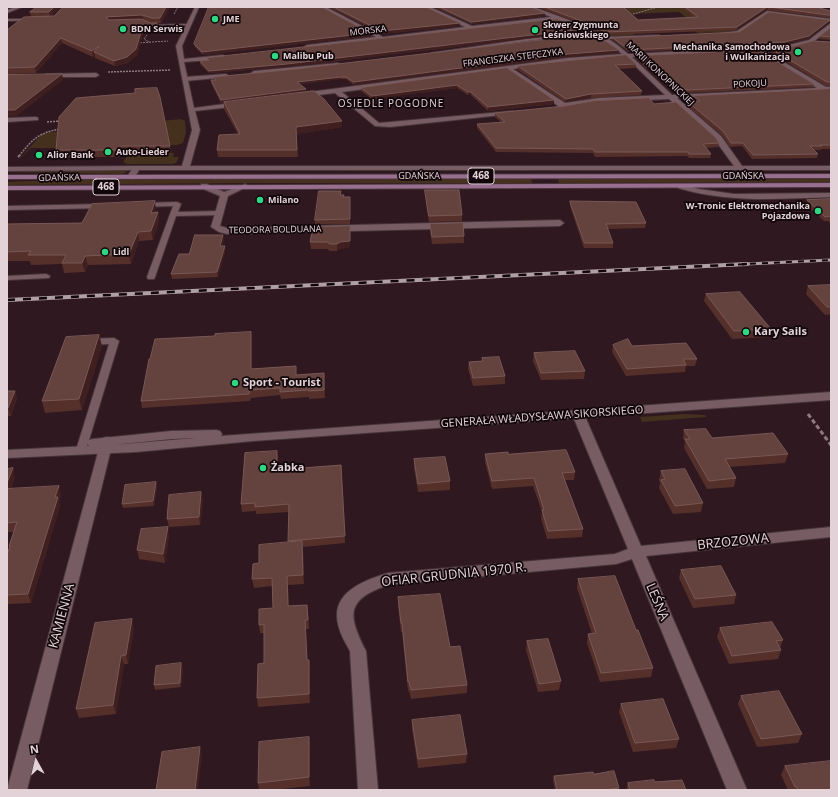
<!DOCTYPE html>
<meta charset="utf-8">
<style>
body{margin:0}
#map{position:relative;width:838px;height:797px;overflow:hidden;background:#2f1820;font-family:"Open Sans",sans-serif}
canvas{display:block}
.frame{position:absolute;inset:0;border:8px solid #e3d2d7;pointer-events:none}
.north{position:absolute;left:16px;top:741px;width:40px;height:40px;-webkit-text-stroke:3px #11070a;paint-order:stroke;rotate:352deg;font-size:11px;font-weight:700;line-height:16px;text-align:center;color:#e3d2d7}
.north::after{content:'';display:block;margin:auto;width:14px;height:18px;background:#e3d2d7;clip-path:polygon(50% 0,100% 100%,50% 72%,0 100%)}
</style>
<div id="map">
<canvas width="838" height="797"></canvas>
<div class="frame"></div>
<div class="north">N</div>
</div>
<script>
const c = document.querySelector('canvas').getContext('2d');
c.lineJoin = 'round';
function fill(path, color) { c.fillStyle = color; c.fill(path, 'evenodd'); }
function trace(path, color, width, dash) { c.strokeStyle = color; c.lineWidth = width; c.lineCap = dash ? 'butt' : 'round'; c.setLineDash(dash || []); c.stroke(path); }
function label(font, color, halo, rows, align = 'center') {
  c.font = font + ' "Open Sans",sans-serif'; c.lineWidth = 3.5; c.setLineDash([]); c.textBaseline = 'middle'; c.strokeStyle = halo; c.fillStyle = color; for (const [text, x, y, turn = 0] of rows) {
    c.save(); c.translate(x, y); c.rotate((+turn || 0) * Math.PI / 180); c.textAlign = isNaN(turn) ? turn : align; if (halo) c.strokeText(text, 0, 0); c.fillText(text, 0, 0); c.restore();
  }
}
fill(new Path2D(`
 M 612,7 L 682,7 L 705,12 L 693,18 L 739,29 L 731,32 L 698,33 L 671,20 L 621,23 L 636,36 L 611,37 L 585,25 L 687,18 L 679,12 L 631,14 Z
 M 181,119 L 185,121 L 186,133 L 183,143 L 177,145 L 99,146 L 97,148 L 31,148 L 17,161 L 43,133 Z
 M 129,153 L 174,153 L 173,157 L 179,157 L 176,163 L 172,164 L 127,164 L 123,162 Z
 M 123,169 L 127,171 L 123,174 L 7,172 L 7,171 L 111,171 Z
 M 831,178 L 831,182 L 559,183 L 558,179 Z
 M 77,179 L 531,179 L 532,183 L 245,183 L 7,185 L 7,182 Z
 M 684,414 L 705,415 L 706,417 L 642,422 L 640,417 Z`), '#45301d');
const lane = new Path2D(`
 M 767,11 L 831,19 L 831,21 L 768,13 C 756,21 738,40 723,33 L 737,31 Z
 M 7,19 L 33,19 L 35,20 L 7,21 Z
 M 145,22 L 153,25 L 188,24 L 190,25 L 152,27 L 143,24 Z
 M 594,32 L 596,34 L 526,41 L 433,54 L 431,53 L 526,39 Z
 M 659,35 L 661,37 L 605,39 L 603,38 L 605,37 Z
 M 338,63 L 340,65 L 254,75 L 251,73 L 254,71 Z
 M 226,74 L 229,76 L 228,77 L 185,81 L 182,79 L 185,77 Z
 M 7,167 L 137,166 L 140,168 L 137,170 L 7,171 Z
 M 177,202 L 181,204 L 178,212 L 219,211 L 223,213 L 219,215 L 176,216 L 155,277 L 154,279 L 148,279 L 147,277 L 173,206 L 143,207 L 139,205 L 143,203 Z
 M 103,204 L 106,204 L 106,208 L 7,210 L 7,206 Z
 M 46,274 L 50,276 L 49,278 L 7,280 L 7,276 Z
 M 114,338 L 119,341 L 86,450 L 85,452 L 77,452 L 76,450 L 109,344 L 87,345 L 82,342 L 87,339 Z`);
const street = new Path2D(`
 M 195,7 L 199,7 L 182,46 L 184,59 L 223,55 L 226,57 L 223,59 L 184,62 L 194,108 L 240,102 L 243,104 L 240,106 L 195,111 L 200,130 L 190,166 L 734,166 L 715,140 L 669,99 L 599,102 L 561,108 L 507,70 L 342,92 L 379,123 L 513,111 L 513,113 L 511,114 L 390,127 L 375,126 L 335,93 L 302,97 L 299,95 L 302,93 L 568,58 L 622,54 C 605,37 580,29 557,20 L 307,49 L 304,47 L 307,45 L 376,37 L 320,7 L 326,7 L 383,37 L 465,27 L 424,7 L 430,7 L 472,26 L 551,17 L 527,7 L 533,7 C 566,19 603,30 628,54 L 785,46 L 809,40 L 831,23 L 831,28 L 813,42 L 785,50 L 765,51 L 826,87 L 831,87 L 831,91 L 677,98 L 721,136 L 742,166 L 831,166 L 831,170 L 139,170 L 134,179 L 128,179 L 127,177 L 134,166 L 182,166 L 192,130 L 176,46 ZM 758,51 L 817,88 L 672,95 L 632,57 ZM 626,57 L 665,95 L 599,98 L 565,103 L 513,69 L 568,62 Z
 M 46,74 L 96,73 L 99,75 L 96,77 L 44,77 L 43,76 Z
 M 36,117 L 38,118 L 38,120 L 7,122 L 7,118 Z
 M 201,184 L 207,184 L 224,192 L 245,184 L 249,186 L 228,196 L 220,226 L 227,228 L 560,220 L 564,223 L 560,226 L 227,234 L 219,232 L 211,227 L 220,196 L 201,188 Z
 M 678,184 L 681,184 L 699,189 L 734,194 L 831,193 L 831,197 C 779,199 728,203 678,188 Z
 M 578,410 L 582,411 L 584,414 L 641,546 L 831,527 L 831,537 L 646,556 L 747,790 L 727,790 L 632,559 L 616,564 L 388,585 C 345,600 348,615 366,651 L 378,790 L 358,790 L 350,651 C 344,641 337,628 337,616 C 336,590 368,579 388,573 L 615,554 L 628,549 L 572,414 L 574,411 Z
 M 107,437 L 112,438 L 113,441 L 27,790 L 7,790 L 101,441 L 102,438 Z`);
const secondary = new Path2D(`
 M 16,7 L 22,7 L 7,13 L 7,10 Z
 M 831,392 L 831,400 L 253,441 L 136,452 L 7,458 L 7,450 L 89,446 L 87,443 L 88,440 L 93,439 L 171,431 L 216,430 L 220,431 L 222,434 L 221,436 ZM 196,438 L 112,445 L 171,439 Z`);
const primary = new Path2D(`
 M 831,174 L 831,178 L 7,179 L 7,175 Z
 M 831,183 L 831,187 L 7,190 L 7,186 Z`);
trace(lane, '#47353a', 2);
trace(street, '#47353a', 2);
trace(secondary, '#47353a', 2);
trace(primary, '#47353a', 2);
trace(new Path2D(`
 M 174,14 L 178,7
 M 630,15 L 658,7
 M 147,35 L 144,39 L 149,42
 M 137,43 L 168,41`), '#8d7980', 1, [2, 1]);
trace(new Path2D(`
 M 108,72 L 171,70
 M 47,122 L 60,121
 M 19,156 C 33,139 38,133 60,129`), '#8d7980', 1.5, [2, 1]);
trace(new Path2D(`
 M 18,157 L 20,155`), '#8d7980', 2, [3, 1.5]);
trace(new Path2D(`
 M 808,414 L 831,445`), '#8d7980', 3, [4.5, 2.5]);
fill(lane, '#785c64');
fill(street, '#785c64');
fill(secondary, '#785c64');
fill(primary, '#986f8f');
const railFar1 = new Path2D(`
 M 726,265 L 831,260`);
const rail = new Path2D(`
 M 7,300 L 747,264`);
trace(railFar1, '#b29fa5', 3);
trace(rail, '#b29fa5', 4);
trace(railFar1, '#11070a', 2, [6]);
trace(rail, '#11070a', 2.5, [8]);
fill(new Path2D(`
 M 37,7 L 60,7 L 51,16 L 170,7 L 161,23 L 157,23 L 158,30 L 144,30 L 137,55 L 128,63 L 115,66 L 95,58 L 95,55 L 93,57 L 62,43 L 36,73 L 7,74 L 7,30 L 31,17 L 30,12 ZM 141,20 L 143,20 L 153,23 L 151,23 Z
 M 329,7 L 426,7 L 460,26 L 382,34 Z
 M 434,7 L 531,7 L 545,13 L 545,16 L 472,24 Z
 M 537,7 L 623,7 L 638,20 L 694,17 L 681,7 L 816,7 L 831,11 L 831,18 L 767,10 L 737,30 L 605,35 L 584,25 Z
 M 829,22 L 808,39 L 785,45 L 629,52 L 613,40 L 613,38 L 739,32 Z
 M 831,28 L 831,40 L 819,39 L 820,36 Z
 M 583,32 L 287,67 L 209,73 L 200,64 L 200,61 L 208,60 L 207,58 Z
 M 370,33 L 370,36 L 203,55 L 195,47 L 194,44 Z
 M 831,42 L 831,86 L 826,86 L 770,52 L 771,49 L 786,48 Z
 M 619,50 L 618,53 L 568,57 L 354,85 L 346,79 L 341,79 L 300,84 L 306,89 L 306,91 L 229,102 L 342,121 L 342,127 L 296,134 L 298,157 L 218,157 L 217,150 L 238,134 L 224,109 L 224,103 L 221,103 L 211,83 L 211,80 L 215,80 L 214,77 Z
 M 636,56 L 814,84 L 813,87 L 685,93 L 655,67 L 646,68 L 636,58 Z
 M 636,64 L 635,68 L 619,69 L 642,91 L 641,95 L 591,98 L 565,102 L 518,70 L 518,66 Z
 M 507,68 L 554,100 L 554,104 L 488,111 L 471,95 L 468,95 L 457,88 L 372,99 L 361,91 L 361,88 Z
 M 831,89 L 831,149 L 821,149 L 821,150 L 814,150 L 818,154 L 817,158 L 752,159 L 742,146 L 730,147 L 722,135 L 687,106 L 688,102 L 695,102 L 693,100 L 694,96 Z
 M 654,104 L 719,143 L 718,147 L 706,148 L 711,154 L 710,158 L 689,158 L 687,156 L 595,157 L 593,153 L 496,152 L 477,128 L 477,124 L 501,122 L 495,117 L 495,113 Z
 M 59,117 L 170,146 L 171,153 L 123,153 L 120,157 L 57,157 L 56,150 Z
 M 425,190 L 462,215 L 462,221 L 429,222 L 425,195 Z
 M 341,191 L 341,195 L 344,195 L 344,197 L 350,197 L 350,224 L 315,224 L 315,220 Z
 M 831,199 L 831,224 L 828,221 L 824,221 L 806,205 L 807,200 Z
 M 570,201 L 646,223 L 645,228 L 608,229 L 613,243 L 613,248 L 584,248 L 570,206 Z
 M 156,210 L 155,212 L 158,212 L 159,221 L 153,240 L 139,241 L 131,264 L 88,265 L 85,272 L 64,273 L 62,264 L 31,265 L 30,261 L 7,261 L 7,224 L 82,223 Z
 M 430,224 L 464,236 L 464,243 L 432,244 L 430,231 Z
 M 350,226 L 350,247 L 340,249 L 337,251 L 330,251 L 327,249 L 311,249 L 310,242 Z
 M 224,240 L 222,246 L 225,251 L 218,277 L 172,279 L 171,274 Z
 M 831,285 L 831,314 L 825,315 L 806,294 L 808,286 Z
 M 706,294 L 771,329 L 769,337 L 732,339 L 704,301 Z
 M 251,332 L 252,339 L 252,369 L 297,375 L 324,373 L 325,398 L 309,399 L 309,397 L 281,399 L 280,395 L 251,398 L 250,401 L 142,408 L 141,401 L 150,359 L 215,336 Z
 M 99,335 L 102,346 L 82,410 L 45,413 L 42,401 Z
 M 613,345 L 632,346 L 697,359 L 695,366 L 686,366 L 685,372 L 626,376 L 612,352 Z
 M 534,353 L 585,371 L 584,379 L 541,380 L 533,361 Z
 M 482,358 L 505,376 L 505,384 L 473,386 L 468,369 L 469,362 L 482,361 Z
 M 7,391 L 15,391 L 17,399 L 11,416 L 7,416 Z
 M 684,430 L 712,438 L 788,454 L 785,463 L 729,467 L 736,478 L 734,487 L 707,489 L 684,448 L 685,442 L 683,438 Z
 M 277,451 L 278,458 L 278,470 L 341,465 L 345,543 L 303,547 L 304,584 L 288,585 L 289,606 L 308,613 L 309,629 L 306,629 L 307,660 L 310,668 L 310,703 L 258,707 L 257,698 L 264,663 L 264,633 L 260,633 L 259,625 L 273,608 L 272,586 L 254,588 L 252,579 L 259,563 L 288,542 L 289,512 L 256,514 L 256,511 L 242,512 L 241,504 Z
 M 485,454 L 508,454 L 575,472 L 574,480 L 565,480 L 583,529 L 582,537 L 547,539 L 541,518 L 542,512 L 533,486 L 492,489 L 485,462 Z
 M 414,459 L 450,481 L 450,490 L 418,492 L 414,468 Z
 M 7,469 L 15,477 L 11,489 L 61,494 L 59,502 L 60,506 L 31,603 L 7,604 L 7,554 L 10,548 L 9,546 L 14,532 L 7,532 Z
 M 661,471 L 703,503 L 701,512 L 673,514 L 659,488 L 660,483 L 659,480 Z
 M 156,482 L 157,487 L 154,506 L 123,508 L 122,504 Z
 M 201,492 L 203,501 L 200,525 L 169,527 L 167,519 Z
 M 169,535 L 165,563 L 139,559 L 137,550 Z
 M 681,570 L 736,595 L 734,604 L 693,608 L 679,578 Z
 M 578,579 L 636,630 L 653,668 L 651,677 L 600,682 L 587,643 L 588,634 L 592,634 L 577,588 Z
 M 398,597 L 450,647 L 467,685 L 467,693 L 411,699 L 409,691 L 408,691 L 402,632 L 401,632 L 398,606 Z
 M 134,628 L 128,664 L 124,664 L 116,714 L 79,718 L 76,709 Z
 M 720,628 L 783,640 L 780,648 L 781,650 L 778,659 L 729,664 L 717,637 Z
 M 527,641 L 561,681 L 559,690 L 538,692 L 526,650 Z
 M 181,663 L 183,668 L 181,687 L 155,690 L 154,685 Z
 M 741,696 L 802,734 L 798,743 L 757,747 L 738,704 Z
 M 621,704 L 679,739 L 676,748 L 633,752 L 619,712 Z
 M 412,720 L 467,754 L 466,763 L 418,768 L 412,729 Z
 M 310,746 L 310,786 L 273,790 L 259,790 L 258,783 Z
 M 785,766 L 831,790 L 788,790 L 781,775 Z
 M 594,774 L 619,788 L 618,790 L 555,790 L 553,780 L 554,776 Z
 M 655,782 L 686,790 L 626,790 L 628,783 Z`), '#55302b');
fill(new Path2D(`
 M 54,7 L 60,7 L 50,17 L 49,12 Z
 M 166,7 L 170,7 L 161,23 L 160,18 Z
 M 768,7 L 767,10 L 737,30 L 737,27 Z
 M 545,13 L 545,16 L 472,24 L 472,22 Z
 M 142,15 L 143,20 L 107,22 L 106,17 Z
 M 830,20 L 829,22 L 808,39 L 785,45 L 785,42 Z
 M 460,23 L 460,26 L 382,34 L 382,31 Z
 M 143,25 L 144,30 L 137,55 L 128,63 L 115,66 L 114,61 Z
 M 583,29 L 583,32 L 287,67 L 209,73 L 209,71 Z
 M 370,33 L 370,36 L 203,55 L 202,52 Z
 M 61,38 L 62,43 L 36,73 L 35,67 Z
 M 99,46 L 94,52 L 95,55 L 93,57 L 92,51 Z
 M 619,50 L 618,53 L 568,57 L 354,85 L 354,82 L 568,54 Z
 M 62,74 L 63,80 L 17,116 L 7,117 L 7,110 Z
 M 341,77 L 341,79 L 297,85 L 297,82 Z
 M 457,85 L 457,88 L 372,99 L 372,96 Z
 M 306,89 L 306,91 L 221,103 L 221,100 Z
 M 468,92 L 471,92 L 471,95 L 468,95 Z
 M 591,94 L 591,98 L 565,102 L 566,99 Z
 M 554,100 L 554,104 L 488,111 L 488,107 Z
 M 342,121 L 342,127 L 296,134 L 296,127 Z
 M 122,146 L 123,153 L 120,157 L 119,150 Z
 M 155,201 L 156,210 L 152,221 L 151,213 Z
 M 158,212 L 159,221 L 153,240 L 151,231 Z
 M 350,226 L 350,247 L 340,249 L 337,251 L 337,244 Z
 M 138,232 L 139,241 L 131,264 L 129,254 Z
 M 223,235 L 224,240 L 221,251 L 220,246 Z
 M 225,246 L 225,251 L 218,277 L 217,272 Z
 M 85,256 L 88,265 L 85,272 L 82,263 Z
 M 251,332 L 252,339 L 252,377 L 251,369 Z
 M 99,335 L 102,346 L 82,410 L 79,399 Z
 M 15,391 L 17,399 L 11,416 L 8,408 Z
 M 277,451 L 278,458 L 278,478 L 277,470 Z
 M 13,468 L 15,477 L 8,498 L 7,495 L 7,483 Z
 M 156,482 L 157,487 L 154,506 L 153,501 Z
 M 59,486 L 61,494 L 59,502 L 60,506 L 31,603 L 28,594 Z
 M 201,492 L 203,501 L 200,525 L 199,517 Z
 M 168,527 L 169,535 L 165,563 L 163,554 Z
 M 302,541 L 303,550 L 304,584 L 303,575 Z
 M 287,576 L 288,585 L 289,615 L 288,606 Z
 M 132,619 L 134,628 L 128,664 L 126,655 Z
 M 305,620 L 306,629 L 308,669 L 307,660 Z
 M 121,656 L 124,664 L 116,714 L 113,705 Z
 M 309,660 L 310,668 L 310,703 L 309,694 Z
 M 181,663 L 183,668 L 181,687 L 180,683 Z
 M 309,737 L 310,746 L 310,786 L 309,777 Z
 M 200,747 L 202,756 L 198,790 L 195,790 Z`), '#3f1f1f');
const building = new Path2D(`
 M 37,7 L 54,7 L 49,12 L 30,12 Z
 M 63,7 L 166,7 L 160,18 L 152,18 L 142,15 L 106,17 L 109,20 L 141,19 L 151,23 L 157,23 L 157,25 L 143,25 L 136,49 L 127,57 L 114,61 L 94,52 L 99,46 L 92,51 L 61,38 L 35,67 L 7,68 L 7,30 L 24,17 L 54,16 Z
 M 209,7 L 322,7 L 370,33 L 202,52 L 194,44 Z
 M 334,7 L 426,7 L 460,23 L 382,31 Z
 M 440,7 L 531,7 L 545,13 L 472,22 Z
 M 545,7 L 623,7 L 638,20 L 698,17 L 685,7 L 767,7 L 737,27 L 606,32 L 584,22 Z
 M 770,7 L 816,7 L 831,11 L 831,15 Z
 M 769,12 L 830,20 L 809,36 L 785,42 L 629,50 L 613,38 L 739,32 Z
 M 557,19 L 583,29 L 287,64 L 209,71 L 200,61 L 209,60 L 207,58 Z
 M 831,28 L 831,37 L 820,36 Z
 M 593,34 L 607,42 L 619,50 L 568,54 L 354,82 L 346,77 L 341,77 L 297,82 L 306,89 L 221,100 L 211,80 L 216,80 L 214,77 L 287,70 Z
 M 813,41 L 831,42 L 831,82 L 827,82 L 771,49 L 786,48 Z
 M 758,50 L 814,84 L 686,90 L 655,65 L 646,65 L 636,56 Z
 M 626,55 L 636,64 L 615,65 L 642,91 L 591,94 L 566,99 L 518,66 Z
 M 507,68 L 554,100 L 488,107 L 471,92 L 468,92 L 457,85 L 372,96 L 361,88 Z
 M 62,74 L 15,110 L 7,110 L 7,75 Z
 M 157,88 L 160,97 L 170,146 L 122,146 L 119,150 L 56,150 L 59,117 L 76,98 L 135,93 L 135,89 Z
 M 831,89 L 831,145 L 820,145 L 822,146 L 810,146 L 818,154 L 753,155 L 743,143 L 731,143 L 723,131 L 688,102 L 700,101 L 694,96 Z
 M 314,91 L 324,99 L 342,121 L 296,127 L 297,150 L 217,150 L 219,135 L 240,134 L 224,102 Z
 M 649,98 L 654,104 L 676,102 L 715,137 L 719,143 L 703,144 L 711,154 L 689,154 L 688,152 L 595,152 L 593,149 L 496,148 L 477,124 L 505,122 L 495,113 L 565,106 L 592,101 Z
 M 425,190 L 459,190 L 462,215 L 429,216 Z
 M 319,191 L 341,191 L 340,195 L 344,195 L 343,197 L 350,197 L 350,219 L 315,220 Z
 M 831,199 L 831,218 L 829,216 L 825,217 L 807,200 Z
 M 155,201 L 151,213 L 158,212 L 151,231 L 138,232 L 129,254 L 85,256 L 82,263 L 62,263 L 66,255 L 28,255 L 31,251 L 7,252 L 7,224 L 82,223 L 92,204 Z
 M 570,201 L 636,202 L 646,223 L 606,224 L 613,243 L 585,243 Z
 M 463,223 L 464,236 L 432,237 L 430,224 Z
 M 350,226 L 350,241 L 340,242 L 337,244 L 330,244 L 327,242 L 310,242 L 313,227 Z
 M 195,235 L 223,235 L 220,246 L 225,246 L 217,272 L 171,274 L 179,254 L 189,254 Z
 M 831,285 L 831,307 L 827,307 L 808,286 Z
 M 740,292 L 771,329 L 734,331 L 706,294 Z
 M 251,332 L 251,369 L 296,366 L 296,375 L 324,373 L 324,390 L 309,391 L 308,390 L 280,392 L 280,388 L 250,390 L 249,394 L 141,401 L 149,359 L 150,359 L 155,339 L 215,336 L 215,334 Z
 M 99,335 L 79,399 L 42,401 L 66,337 Z
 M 628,339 L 632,346 L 686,343 L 697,359 L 683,359 L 686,365 L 627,369 L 613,345 Z
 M 575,351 L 585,371 L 541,373 L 534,353 Z
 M 499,357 L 505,376 L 473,378 L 469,362 L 483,361 L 482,358 Z
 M 7,391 L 15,391 L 8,408 L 7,408 Z
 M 706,429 L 712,438 L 773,433 L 788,454 L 725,459 L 736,478 L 709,481 L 685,439 L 690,439 L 684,430 Z
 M 566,450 L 575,472 L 562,473 L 583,529 L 548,531 L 542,510 L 544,510 L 534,478 L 492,481 L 485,454 L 508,452 L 508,454 Z
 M 277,451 L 277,470 L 341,465 L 345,536 L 288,541 L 289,504 L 255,507 L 255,503 L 241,504 L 245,453 Z
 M 445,457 L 450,481 L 418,484 L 414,459 Z
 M 13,468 L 7,483 L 7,469 Z
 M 685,469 L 703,503 L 675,506 L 661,480 L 665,479 L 661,471 Z
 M 156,482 L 153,501 L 122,504 L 125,485 Z
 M 59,486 L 55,497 L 58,497 L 28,594 L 7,595 L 7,555 L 10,546 L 9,546 L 17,522 L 7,523 L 7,489 Z
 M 201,492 L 199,517 L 167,519 L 169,495 Z
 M 168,527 L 163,554 L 137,550 L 141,529 Z
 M 302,541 L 303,575 L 287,576 L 288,606 L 307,605 L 308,620 L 305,620 L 307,660 L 309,660 L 309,694 L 257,698 L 258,664 L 264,663 L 264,624 L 259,625 L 259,609 L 273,608 L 272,578 L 252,579 L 253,564 L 259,563 L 259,545 Z
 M 721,566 L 736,595 L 695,599 L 681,570 Z
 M 615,576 L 636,630 L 638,630 L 653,668 L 601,673 L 588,634 L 596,633 L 578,579 Z
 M 440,594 L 450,647 L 460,646 L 467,685 L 411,690 L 409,682 L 408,682 L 402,623 L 401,623 L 398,597 Z
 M 132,619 L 126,655 L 121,656 L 113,705 L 76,709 L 95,623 Z
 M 772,622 L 783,640 L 776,641 L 781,650 L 732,656 L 720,628 Z
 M 548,639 L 561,681 L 539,684 L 527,641 Z
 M 181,663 L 180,683 L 154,685 L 156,666 Z
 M 779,691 L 802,734 L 761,739 L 741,696 Z
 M 663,699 L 679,739 L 635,743 L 621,704 Z
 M 460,715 L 467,754 L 418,759 L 412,720 Z
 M 309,737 L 309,777 L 258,783 L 259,742 Z
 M 200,747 L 195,790 L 156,790 L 162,752 Z
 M 831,761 L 831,790 L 798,790 L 797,787 L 795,787 L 785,766 Z
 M 614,771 L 619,788 L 604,790 L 557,790 L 554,776 L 593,772 L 594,774 Z
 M 654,780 L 655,782 L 682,780 L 686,790 L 630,790 L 628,783 Z`);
fill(building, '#64423d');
trace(building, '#785856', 1);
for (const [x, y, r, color] of [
 [215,19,4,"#2ed883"],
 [123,29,4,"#2ed883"],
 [535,30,4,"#2ed883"],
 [798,52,4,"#2ed883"],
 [275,56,4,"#2ed883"],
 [108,152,4,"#2ed883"],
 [39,155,4,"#2ed883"],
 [260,200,4,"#2ed883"],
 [818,211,4,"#2ed883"],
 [105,252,4,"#2ed883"],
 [746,332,4,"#2ed883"],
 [235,383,4,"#2ed883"],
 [263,468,4,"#2ed883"]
]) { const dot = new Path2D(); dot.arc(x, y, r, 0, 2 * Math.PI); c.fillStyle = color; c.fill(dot); trace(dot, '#11070a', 1.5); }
label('bold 9px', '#e3d2d7', '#11070a', [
 ["JME",223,19],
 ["Skwer Zygmunta",543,25],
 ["Leśniowskiego",543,35],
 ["BDN Serwis",131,29],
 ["Mechanika Samochodowa",790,47,"right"],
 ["i Wulkanizacja",790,57,"right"],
 ["Malibu Pub",283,56],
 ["Auto-Lieder",116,152],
 ["Alior Bank",47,155],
 ["Milano",268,200],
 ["W-Tronic Elektromechanika",810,206,"right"],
 ["Pojazdowa",810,216,"right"],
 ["Lidl",113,252]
], 'left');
label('9px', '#e3d2d7', '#11070a', [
 ["MORSKA",368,31,-7],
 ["FRANCISZKA STEFCZYKA",513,58,-7],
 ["MARII KONOPNICKIEJ",660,74,43],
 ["POKOJU",750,84,-3],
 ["GDAŃSKA",419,176],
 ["GDAŃSKA",743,176],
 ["GDAŃSKA",59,178,-1],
 ["TEODORA BOLDUANA",275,230,-1]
]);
c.letterSpacing = '1px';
label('10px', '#e3d2d7', '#11070a', [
 ["OSIEDLE POGODNE",391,104]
]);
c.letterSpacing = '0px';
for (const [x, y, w] of [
 [481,176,26],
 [106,187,26]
]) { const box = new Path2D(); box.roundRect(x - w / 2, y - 8, w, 16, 3); c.fillStyle = '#11070a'; c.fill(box); trace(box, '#e3d2d7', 1); }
label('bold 10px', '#e3d2d7', null, [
 ["468",481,176],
 ["468",106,187]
]);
label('bold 11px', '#e3d2d7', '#11070a', [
 ["Kary Sails",754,332],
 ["Sport - Tourist",243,383],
 ["Żabka",271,468]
], 'left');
label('11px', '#e3d2d7', '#11070a', [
 ["GENERAŁA WŁADYSŁAWA SIKORSKIEGO",542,417,-4]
]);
label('13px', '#e3d2d7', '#11070a', [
 ["BRZOZOWA",733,542,-6],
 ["OFIAR GRUDNIA 1970 R.",454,575,-6],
 ["LEŚNA",657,602,67],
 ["KAMIENNA",62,616,-75]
]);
</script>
